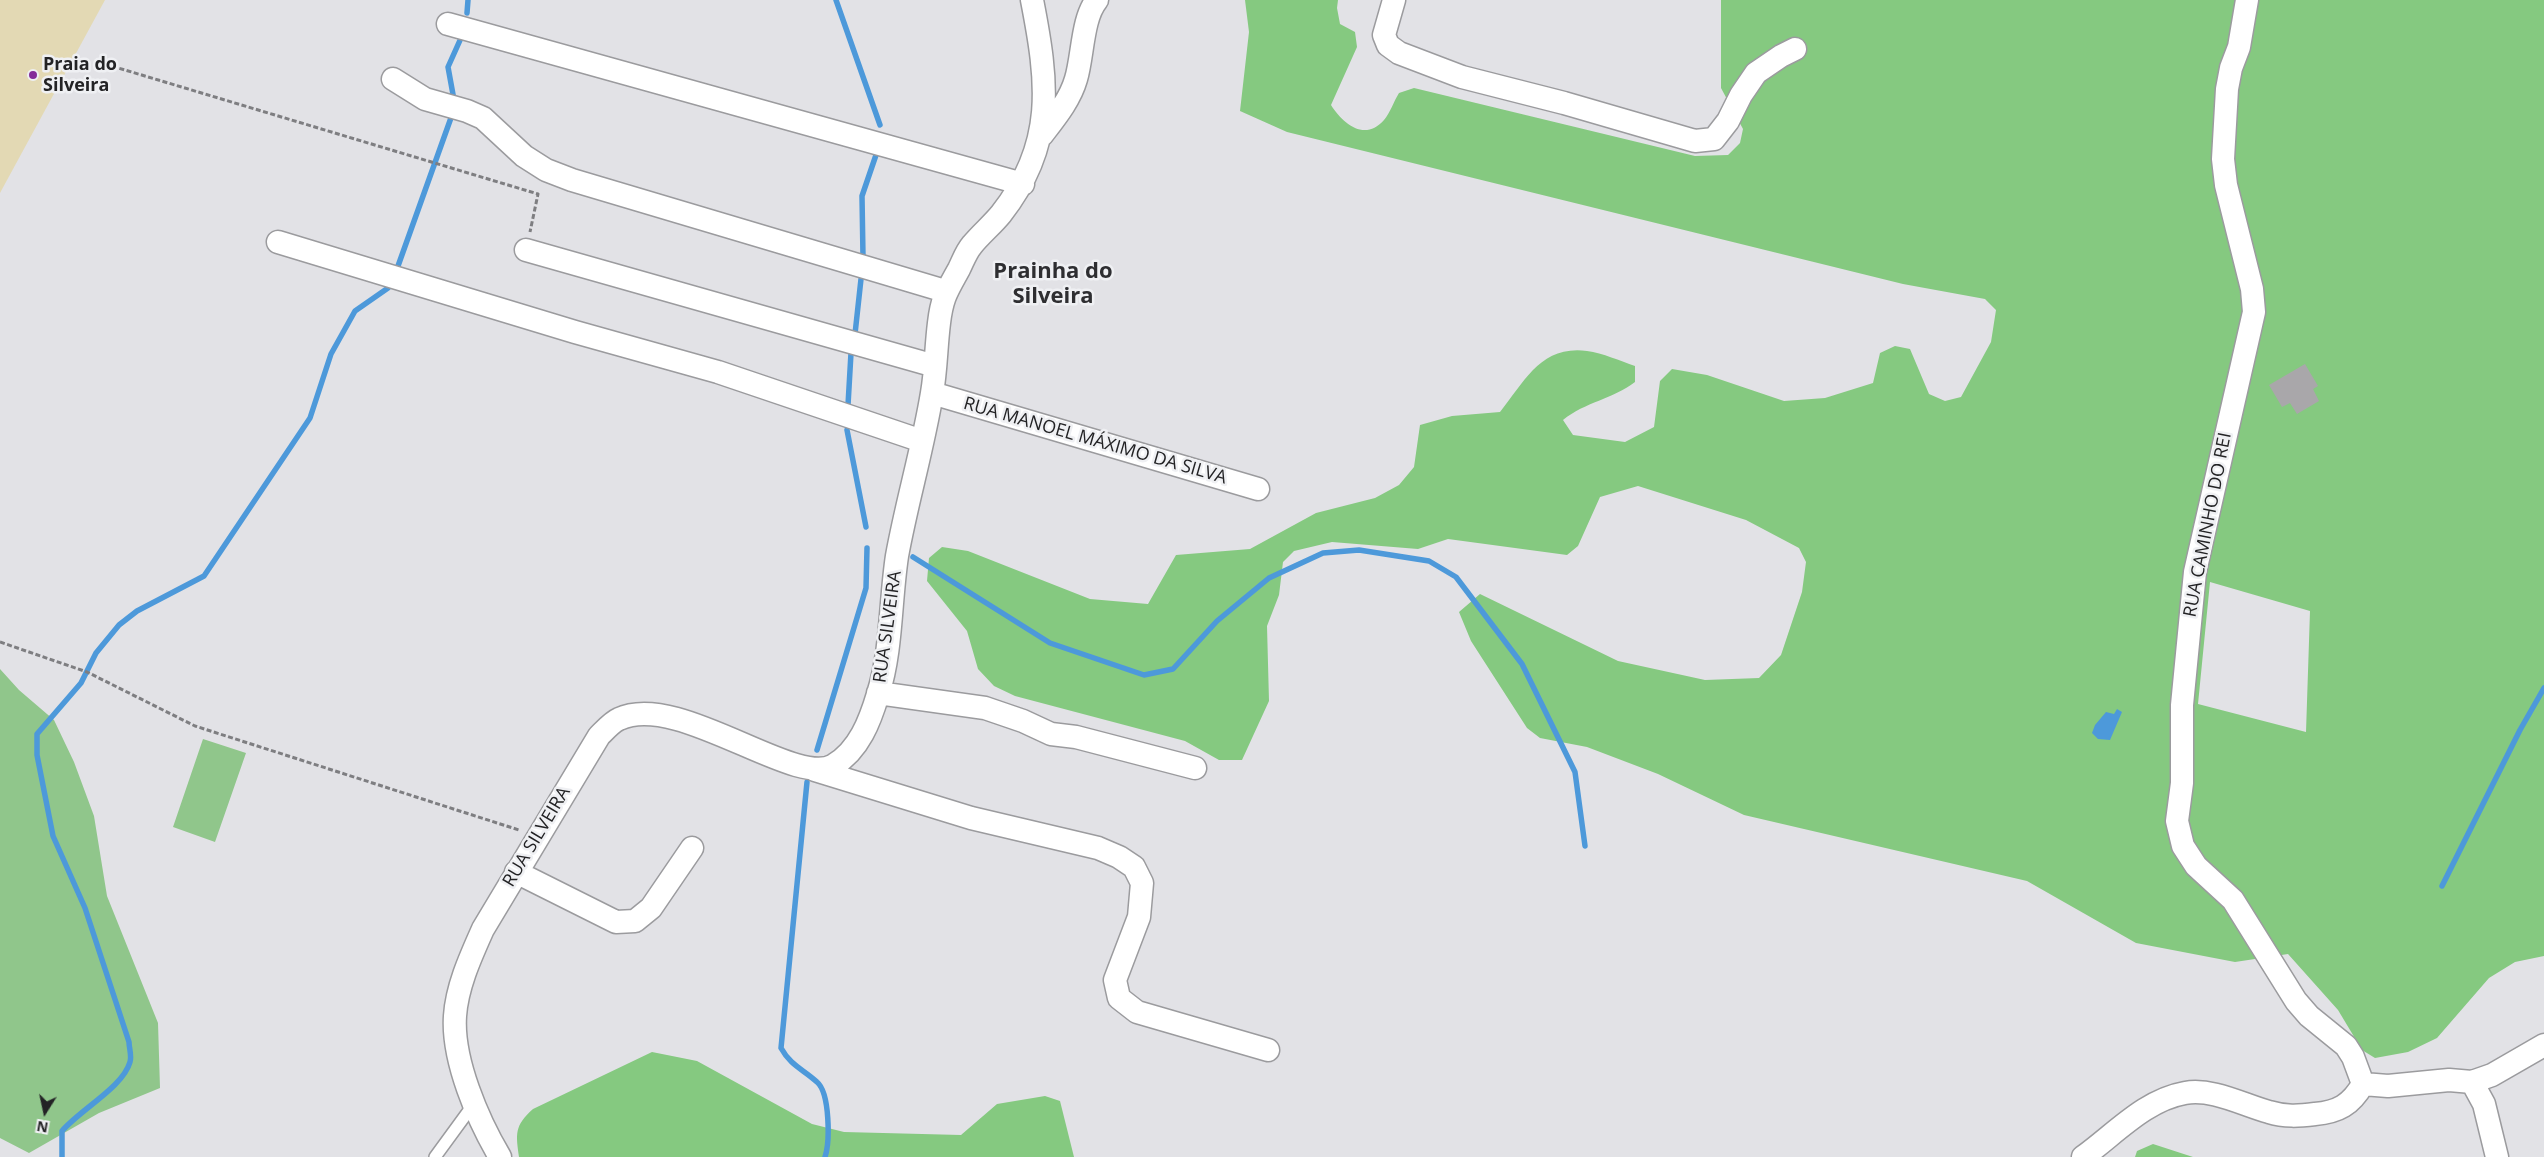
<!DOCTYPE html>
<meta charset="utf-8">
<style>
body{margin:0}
#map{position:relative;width:2544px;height:1157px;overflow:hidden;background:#e2e2e6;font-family:"Open Sans",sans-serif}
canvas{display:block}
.north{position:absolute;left:20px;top:1087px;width:50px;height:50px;-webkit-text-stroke:4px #eff0f3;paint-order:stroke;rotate:190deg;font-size:14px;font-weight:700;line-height:20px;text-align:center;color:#232325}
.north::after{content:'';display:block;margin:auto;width:18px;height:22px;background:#232325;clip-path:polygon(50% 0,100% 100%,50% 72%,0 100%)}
</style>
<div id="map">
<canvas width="2544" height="1157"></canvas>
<div class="north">N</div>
</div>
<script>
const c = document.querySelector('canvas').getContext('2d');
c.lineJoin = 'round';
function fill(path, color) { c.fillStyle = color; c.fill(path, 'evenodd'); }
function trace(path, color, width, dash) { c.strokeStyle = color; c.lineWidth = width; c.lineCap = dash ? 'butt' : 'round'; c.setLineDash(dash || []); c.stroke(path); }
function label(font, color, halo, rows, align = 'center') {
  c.font = font + ' "Open Sans",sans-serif'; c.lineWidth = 5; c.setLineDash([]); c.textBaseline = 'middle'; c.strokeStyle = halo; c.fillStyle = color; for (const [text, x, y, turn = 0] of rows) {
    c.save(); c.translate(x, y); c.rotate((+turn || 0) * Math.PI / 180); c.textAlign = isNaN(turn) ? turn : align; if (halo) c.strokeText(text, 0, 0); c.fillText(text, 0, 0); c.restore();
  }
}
fill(new Path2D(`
 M 0,669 L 19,690 L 54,720 L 74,762 L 94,816 L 107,896 L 158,1023 L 160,1088 L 99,1113 L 29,1153 L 0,1138 Z
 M 203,739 L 246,753 L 215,842 L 173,827 Z`), '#90c68b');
fill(new Path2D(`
 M 1245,0 L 1338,0 L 1337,8 L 1340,24 L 1355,32 L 1357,47 L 1331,105 C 1343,124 1365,142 1384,120 C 1390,113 1394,101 1399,93 L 1414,88 L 1695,156 L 1728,155 L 1740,143 L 1743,129 L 1721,88 L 1721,0 L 2544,0 L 2544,956 L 2515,962 L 2489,978 L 2437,1038 L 2408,1052 L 2375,1058 L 2362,1050 L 2338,1010 L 2288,954 L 2235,962 L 2136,943 L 2027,881 L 1744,815 L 1658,774 L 1587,747 L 1540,738 L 1527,728 L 1471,641 L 1459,612 L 1480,594 L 1618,661 L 1705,680 L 1759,678 L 1781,655 L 1802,592 L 1806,562 L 1799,548 L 1746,520 L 1638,486 L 1600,497 L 1578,546 L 1567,555 L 1448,539 L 1418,549 L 1332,542 L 1294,551 L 1283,562 L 1279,595 L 1267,626 L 1269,701 L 1242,760 L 1219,760 L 1185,741 L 1015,696 L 994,686 L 978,669 L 967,631 L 927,581 L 929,558 L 942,547 L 968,551 L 1090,599 L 1148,604 L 1176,555 L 1250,549 L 1316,513 L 1375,498 L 1399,485 L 1414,467 L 1420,425 L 1452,416 L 1500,412 C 1525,381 1541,345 1587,351 C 1603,353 1620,361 1635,366 L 1635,382 C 1613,399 1585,402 1563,420 L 1573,435 L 1625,442 L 1654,427 L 1660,381 L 1672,369 L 1707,375 L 1784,401 L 1825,398 L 1873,383 L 1880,353 L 1895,346 L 1910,349 L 1929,394 L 1945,401 L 1961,397 L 1991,342 L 1996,310 L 1985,299 L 1903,284 L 1287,132 L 1240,111 L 1249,32 ZM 2210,582 L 2310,611 L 2306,732 L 2198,704 Z
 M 652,1052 L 697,1061 L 812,1124 L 844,1132 L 961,1135 L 997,1104 L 1045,1096 L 1060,1101 L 1074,1157 L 519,1157 C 516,1134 514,1126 533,1109 Z
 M 2153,1144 L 2193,1157 L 2135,1157 L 2137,1151 Z`), '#85c980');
fill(new Path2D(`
 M 0,0 L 105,0 L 0,193 Z`), '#e3d9b4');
fill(new Path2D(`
 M 2117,709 L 2122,712 L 2110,740 L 2098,739 L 2092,733 L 2095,725 L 2106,712 L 2114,714 Z`), '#4d99da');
trace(new Path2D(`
 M 836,0 L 880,125
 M 467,13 L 468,0
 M 454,100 L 448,67 L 461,38
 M 863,257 L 862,196 L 876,155
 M 398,266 L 452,115
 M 855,334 L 861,279
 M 848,405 L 851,353
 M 847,430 L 866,527
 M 913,557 L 1050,643 L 1144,675 L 1173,669 L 1217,621 L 1269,578 L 1323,553 L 1359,550 L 1429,561 L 1456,577 L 1522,664 L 1575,772 L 1585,846
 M 817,750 L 866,588 L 867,548
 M 807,782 L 781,1048 C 791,1066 803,1069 817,1082 C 830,1093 830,1142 825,1157
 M 2442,886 L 2520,730 L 2544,688
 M 62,1157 L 62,1131 C 81,1109 123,1087 130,1062 C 132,1056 129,1048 129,1042 L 85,908 L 53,836 L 37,755 L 37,734 L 81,683 L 96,653 L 119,625 L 137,611 L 204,576 L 310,418 L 331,354 L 355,311 L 388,288`), '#4d99da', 5.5);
fill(new Path2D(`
 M 2305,364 L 2318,386 L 2313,389 L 2319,401 L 2297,414 L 2290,403 L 2282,407 L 2269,385 Z`), '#a9a7aa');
const service = new Path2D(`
 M 435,1157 L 473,1105`);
const minor = new Path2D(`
 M 1394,0 L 1384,35 L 1388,45 L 1399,53 L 1462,77 L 1564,103 L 1695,141 L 1714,139 L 1728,121 L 1741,95 L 1756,73 L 1781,56 L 1795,49
 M 2247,0 L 2239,47 L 2231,68 L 2227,89 L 2223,159 L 2226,185 L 2252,289 L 2254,312 L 2195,572 L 2182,705 L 2182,783 L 2177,821 L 2183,846 L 2196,866 L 2233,900 L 2296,1001 L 2309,1016 L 2346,1046 L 2353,1057 L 2363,1084
 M 448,24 L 1023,184
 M 393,79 L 425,99 L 467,111 L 483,118 L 524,156 L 546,170 L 572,180 L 945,291
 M 1042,135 C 1055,118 1070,100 1076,79 C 1083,56 1082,18 1097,0
 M 278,242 L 575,332 L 718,372 L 922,441
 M 526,250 L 935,366
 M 932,393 L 1258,489
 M 878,693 L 985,708 L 1023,721 L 1051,734 L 1076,737 L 1195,768
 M 815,770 L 971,818 L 1098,848 L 1119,857 L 1134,867 L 1142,883 L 1139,917 L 1115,980 L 1119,998 L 1137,1012 L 1268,1050
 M 516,872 L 616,922 L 635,921 L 651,908 L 692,848
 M 2472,1082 L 2484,1104 L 2497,1157
 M 2363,1084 L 2388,1086 L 2449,1080 L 2472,1082 L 2492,1075 L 2544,1045
 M 500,1157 C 478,1120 452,1060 455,1016 C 457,986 471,956 483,929 L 599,736 C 605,730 612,722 619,719 C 678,691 796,789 834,765 C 859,750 870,721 878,694 C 892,650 890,602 897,556 C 907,501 923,448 932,393 C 936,370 936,347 939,323 C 942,297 947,291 959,269 C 963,261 966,252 972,245 C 981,234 992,225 1001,214 C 1056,144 1048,82 1032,0
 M 2083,1157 C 2115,1134 2145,1100 2185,1093 C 2213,1088 2243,1105 2269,1112 C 2285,1117 2299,1116 2315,1114 C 2338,1112 2351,1105 2363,1084`);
trace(service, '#9b9b9e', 14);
trace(minor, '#9b9b9e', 25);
trace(new Path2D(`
 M 105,64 L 538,194 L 530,232
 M 0,642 L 87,672 L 195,726 L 519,830`), '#7e7e81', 3, [5, 2.5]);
trace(service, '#fff', 11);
trace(minor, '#fff', 22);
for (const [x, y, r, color] of [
 [33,75,5,"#842c99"]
]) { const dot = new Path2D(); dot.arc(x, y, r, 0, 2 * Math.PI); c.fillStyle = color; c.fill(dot); trace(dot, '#eff0f3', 2); }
label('bold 18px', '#232325', '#eff0f3', [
 ["Praia do",43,65],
 ["Silveira",43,86]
], 'left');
label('18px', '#232325', '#eff0f3', [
 ["RUA MANOEL MÁXIMO DA SILVA",1095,441,16],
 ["RUA CAMINHO DO REI",2208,525,-79],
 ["RUA SILVEIRA",888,627,-82],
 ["RUA SILVEIRA",537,837,-59]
]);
label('bold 22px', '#2e2e31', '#eff0f3', [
 ["Prainha do",1053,272],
 ["Silveira",1053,297]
]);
</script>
